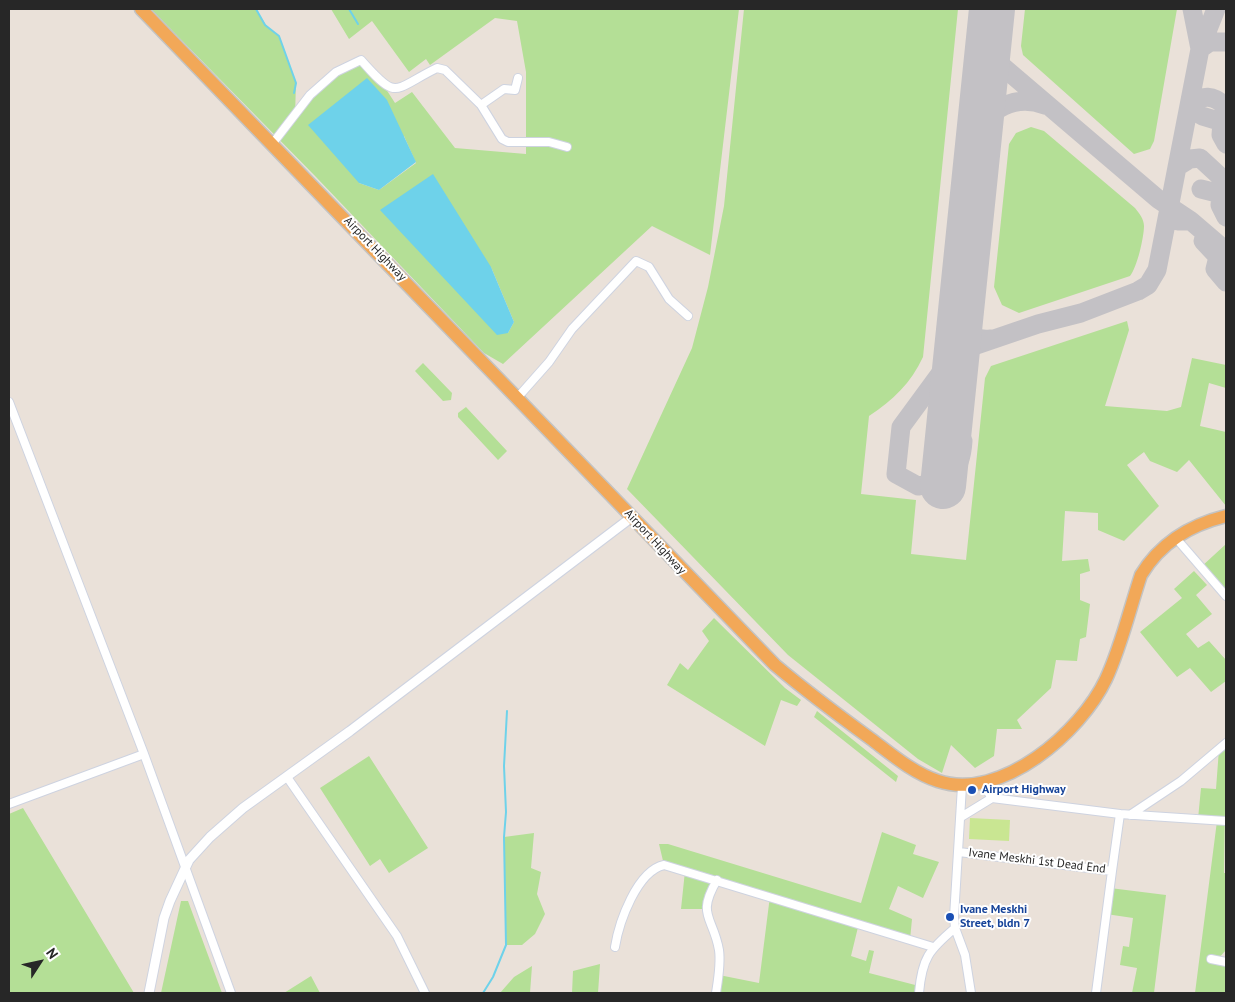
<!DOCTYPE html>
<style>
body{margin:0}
#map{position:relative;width:1235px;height:1002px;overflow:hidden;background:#eae1d9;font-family:"PT Sans",sans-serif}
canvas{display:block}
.frame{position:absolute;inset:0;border:10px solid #272727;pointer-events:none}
.north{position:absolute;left:15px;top:937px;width:50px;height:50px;-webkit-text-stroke:4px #fff;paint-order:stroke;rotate:55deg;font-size:14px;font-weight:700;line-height:20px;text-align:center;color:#272727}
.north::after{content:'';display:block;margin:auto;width:18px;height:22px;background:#272727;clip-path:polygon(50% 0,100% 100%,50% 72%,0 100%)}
</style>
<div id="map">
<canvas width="1235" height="1002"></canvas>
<div class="frame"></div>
<div class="north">N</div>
</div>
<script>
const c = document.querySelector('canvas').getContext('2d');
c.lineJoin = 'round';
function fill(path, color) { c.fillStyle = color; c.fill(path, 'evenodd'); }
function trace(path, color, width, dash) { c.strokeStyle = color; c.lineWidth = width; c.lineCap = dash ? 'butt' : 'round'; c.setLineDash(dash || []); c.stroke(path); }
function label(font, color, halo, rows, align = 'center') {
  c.font = font + ' "PT Sans",sans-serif'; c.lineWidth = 4; c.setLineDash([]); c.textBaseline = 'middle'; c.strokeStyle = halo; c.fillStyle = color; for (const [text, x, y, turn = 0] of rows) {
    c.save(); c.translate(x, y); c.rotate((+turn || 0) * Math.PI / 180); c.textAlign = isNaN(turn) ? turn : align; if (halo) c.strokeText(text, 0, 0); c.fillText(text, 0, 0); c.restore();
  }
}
fill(new Path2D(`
 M 151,9 L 256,9 L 266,25 L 279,36 L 296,83 L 295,116 L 336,72 L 361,60 L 384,86 L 395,103 L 412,92 L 455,148 L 526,154 L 526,72 L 517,21 L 495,18 L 430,65 L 426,59 L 409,72 L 372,21 L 349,39 L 331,9 L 739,9 L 710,255 L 652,226 L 503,364 L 484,353 L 316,177 ZM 404,136 L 416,163 L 379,190 L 359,183 ZM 491,267 L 514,322 L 508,333 Z
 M 744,9 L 958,9 L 923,357 C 911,383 893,400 869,416 L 861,494 L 916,500 L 911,554 L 966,560 L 985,378 L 991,366 L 1127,321 L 1129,330 L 1105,406 L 1167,411 L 1181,407 L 1192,358 L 1226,365 L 1226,388 L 1209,383 L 1200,426 L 1226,432 L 1226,506 L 1189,460 L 1177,472 L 1150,461 L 1144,452 L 1127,465 L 1159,506 L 1124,541 L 1098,530 L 1098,513 L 1065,511 L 1062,561 L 1088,559 L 1090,571 L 1080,574 L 1080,600 L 1090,604 L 1086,637 L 1080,639 L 1077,661 L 1056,660 L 1051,688 L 1017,720 L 1022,729 L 997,729 L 994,756 L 975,768 L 951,745 L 942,773 L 918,759 L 788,655 L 627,489 L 692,348 L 708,287 L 724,206 Z
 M 1025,9 L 1177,9 L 1154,141 L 1150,149 L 1134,154 L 1023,55 L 1021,46 Z
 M 1031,127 L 1044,131 L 1135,208 C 1139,213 1144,219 1144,226 C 1144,237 1137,268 1130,276 L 1019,313 L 1002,305 L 994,287 L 1009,144 L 1016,133 Z
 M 423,363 L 452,393 L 451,400 L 443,401 L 415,371 Z
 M 466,407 L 507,451 L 498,460 L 458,417 L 458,413 Z
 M 1226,544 L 1226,596 L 1201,567 Z
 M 1194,571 L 1207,585 L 1196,595 L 1212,614 L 1186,634 L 1198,648 L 1209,641 L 1226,660 L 1226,681 L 1211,692 L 1190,668 L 1177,677 L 1140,632 L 1182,598 L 1174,589 Z
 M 714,618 L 785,688 L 801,700 L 797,706 L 781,700 L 765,746 L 667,685 L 680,663 L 688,670 L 709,641 L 702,631 Z
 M 817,711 L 898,776 L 896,782 L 814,717 Z
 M 1226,743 L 1224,873 L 1226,873 L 1226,950 L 1217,960 L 1226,962 L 1226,991 L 1225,993 L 1195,993 L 1217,821 L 1198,819 L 1201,788 L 1216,789 L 1219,749 Z
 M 369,756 L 428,848 L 389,873 L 380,859 L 370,866 L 320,788 Z
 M 23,808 L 134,993 L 9,993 L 9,814 Z
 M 882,832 L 916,845 L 913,854 L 939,862 L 923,898 L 898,886 L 889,909 L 912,919 L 910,940 L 859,923 L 851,956 L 866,961 L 869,950 L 874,951 L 869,973 L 919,986 L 919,993 L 716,993 L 719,975 L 759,983 L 770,896 L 717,880 L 706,909 L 681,909 L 685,871 L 664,865 L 659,844 L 668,844 L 861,903 Z
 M 534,833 L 531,868 L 541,872 L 537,894 L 545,914 L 535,934 L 522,945 L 506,945 L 504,837 Z
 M 1110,888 L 1166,895 L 1154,993 L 1132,993 L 1137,968 L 1120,965 L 1123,946 L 1129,947 L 1133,918 L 1106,914 Z
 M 181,901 L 188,901 L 222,993 L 161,993 Z
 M 600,964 L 598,993 L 572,993 L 573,971 Z
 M 532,966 L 530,993 L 500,993 L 514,977 Z
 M 311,976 L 320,993 L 284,993 Z`), '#b4df96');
fill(new Path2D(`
 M 970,818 L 1010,820 L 1009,841 L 969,839 Z`), '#c9e692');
fill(new Path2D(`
 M 367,78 L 387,100 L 416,162 L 379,190 L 359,183 L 308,125 Z
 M 433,174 L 491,267 L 514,322 L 508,333 L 497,335 L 380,210 Z`), '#6ed2ea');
trace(new Path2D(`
 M 256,9 L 265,25 L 279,36 L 296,83 L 294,93
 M 349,9 L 358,24
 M 483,993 L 493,977 L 506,945 L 504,837 L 506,812 L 504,766 L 507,711`), '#6ed2ea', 2);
trace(new Path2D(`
 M 1192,9 L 1200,49 L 1210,42 L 1226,42
 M 991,18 L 990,40 L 1002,66 L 1158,199 L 1191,221
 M 1189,107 C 1202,93 1214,95 1226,107
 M 1202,116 L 1222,122 L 1221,135 L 1226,144
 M 978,138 C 986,108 1016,94 1045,105
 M 1177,167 L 1190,159 L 1200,158 L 1226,182
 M 1201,189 L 1221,194 L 1220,205 L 1226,217
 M 1178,221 L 1191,221 L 1226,251
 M 1203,241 L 1218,257 L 1215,269 L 1226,282
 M 962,298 C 961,321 962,342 991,339
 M 950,417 L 963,441 C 961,474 949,481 918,486 L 896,474 L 901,427 L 956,352 L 1038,324 L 1081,313 L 1138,291 L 1148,285 L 1157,270 L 1200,49 L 1216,9`), '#c3c1c5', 19);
trace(new Path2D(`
 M 943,486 L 992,9`), '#c3c1c5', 46);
const minor = new Path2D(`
 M 481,105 L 504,89 L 515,90 L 518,78
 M 273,143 L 310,95 L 336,72 L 361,60 C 398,102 392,90 437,68 L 445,70 L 481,105 L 502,139 L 508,142 L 549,142 L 567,147
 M 518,397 L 549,362 L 572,329 L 636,261 L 649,267 L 669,299 L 688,316
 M 9,402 L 144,754 L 231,993
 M 1175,537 L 1226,596
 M 287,777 L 397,936 L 425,993
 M 982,783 L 992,798 L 1120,814 L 1226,821
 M 962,786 L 954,917 L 955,928 L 965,955 L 971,993
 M 9,804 L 144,754
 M 1130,815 L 1181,781 L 1226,743
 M 961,817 L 992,798
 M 959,852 L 1112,871 L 1096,993
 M 1112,871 L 1120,814
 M 615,947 C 619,922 637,871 664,865 L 933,947
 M 1211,959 L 1226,962
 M 716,993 C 718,980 721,964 719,950 C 713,916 696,916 717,880
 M 919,993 C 922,958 929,950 955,928`);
const tertiary = new Path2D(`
 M 149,993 L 164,918 L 170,901 L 189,860 L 210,837 L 243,808 L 350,731 L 632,517`);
const trunk = new Path2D(`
 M 141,9 L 775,665 C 806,691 838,715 871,739 C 891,754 913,773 938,781 C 1001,802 1081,732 1106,679 C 1121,647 1130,608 1141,575 C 1161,542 1190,525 1226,516`);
trace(minor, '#ced3e0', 10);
trace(tertiary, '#ced3e0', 11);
trace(trunk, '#c3c3c3', 15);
trace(minor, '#fff', 8);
trace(tertiary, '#fff', 9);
trace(trunk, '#f2a858', 12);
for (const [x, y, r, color] of [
 [972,790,5,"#1a4fb4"],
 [950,917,5,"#1a4fb4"]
]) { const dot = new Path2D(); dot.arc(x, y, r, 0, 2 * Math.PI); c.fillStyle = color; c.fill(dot); trace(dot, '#fff', 2); }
label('12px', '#272727', '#fff', [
 ["Airport Highway",375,249,46],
 ["Airport Highway",655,542,47],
 ["Ivane Meskhi 1st Dead End",1037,861,7]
]);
label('bold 12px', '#164399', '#fff', [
 ["Airport Highway",982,790],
 ["Ivane Meskhi",960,910],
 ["Street, bldn 7",960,924]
], 'left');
</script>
